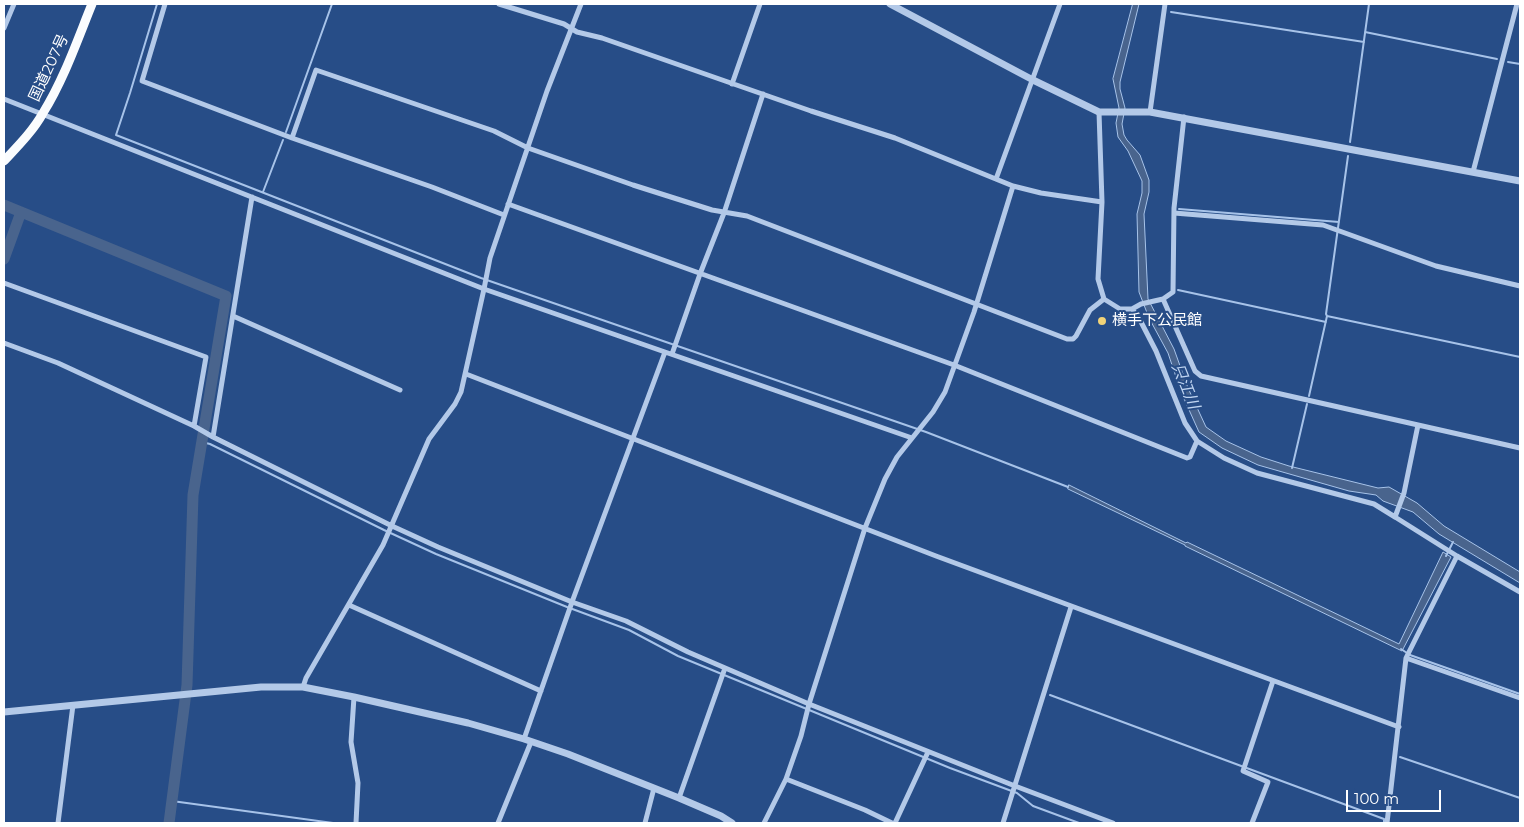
<!DOCTYPE html>
<meta charset="utf-8">
<style>
body{margin:0}
#map{position:relative;width:1524px;height:827px;overflow:hidden;background:#274d87;font-family:Montserrat,sans-serif}
canvas{display:block}
.frame{position:absolute;inset:0;border:5px solid #fff;pointer-events:none}
.scale{position:absolute;left:1346px;top:790px;width:95px;height:22px;box-sizing:border-box;border:2px solid #fff;border-top:0;padding-left:6px;font-size:15px;line-height:18px;white-space:nowrap;color:#fff;-webkit-text-stroke:4px #274d87;paint-order:stroke}
</style>
<div id="map">
<canvas width="1524" height="827"></canvas>
<div class="frame"></div>
<div class="scale">100 m</div>
</div>
<script>
const c = document.querySelector('canvas').getContext('2d');
c.lineJoin = 'round';
function fill(path, color) { c.fillStyle = color; c.fill(path, 'evenodd'); }
function trace(path, color, width, dash) { c.strokeStyle = color; c.lineWidth = width; c.lineCap = dash ? 'butt' : 'round'; c.setLineDash(dash || []); c.stroke(path); }
function label(font, color, halo, rows, align = 'center') {
  c.font = font + ' Montserrat,"Noto Sans JP",sans-serif'; c.lineWidth = 4; c.setLineDash([]); c.textBaseline = 'middle'; c.strokeStyle = halo; c.fillStyle = color; for (const [text, x, y, turn = 0] of rows) {
    c.save(); c.translate(x, y); c.rotate((+turn || 0) * Math.PI / 180); c.textAlign = isNaN(turn) ? turn : align; if (halo) c.strokeText(text, 0, 0); c.fillText(text, 0, 0); c.restore();
  }
}
const water = new Path2D(`
 M 1133,4 L 1139,4 L 1120,82 L 1120,89 L 1125,108 L 1122,124 L 1124,135 L 1127,140 L 1140,155 L 1149,180 L 1149,192 L 1144,214 L 1148,299 L 1174,349 L 1188,388 L 1206,427 L 1226,441 L 1261,457 L 1289,466 L 1378,488 L 1389,487 L 1417,503 L 1444,526 L 1520,572 L 1520,583 L 1439,534 L 1413,512 L 1383,501 L 1376,495 L 1349,491 L 1258,465 L 1222,448 L 1199,432 L 1181,392 L 1168,353 L 1149,318 L 1139,292 L 1137,214 L 1142,193 L 1142,181 L 1128,151 L 1118,137 L 1116,123 L 1119,108 L 1113,79 Z
 M 1069,485 L 1186,543 L 1187,542 L 1399,644 L 1443,552 L 1451,557 L 1402,651 L 1185,546 L 1185,545 L 1068,489 Z`);
fill(water, '#49648d');
trace(water, '#a7c3e9', 1);
trace(new Path2D(`
 M 157,4 L 130,93 L 116,135 L 481,278 L 926,432 L 1068,487
 M 1171,12 L 1364,42
 M 1365,32 L 1497,59
 M 1508,62 L 1520,64
 M 286,132 L 332,4
 M 1350,142 L 1369,4
 M 1348,156 L 1326,314 L 1327,316 L 1520,357
 M 263,192 L 283,140
 M 1179,209 L 1339,222
 M 1178,290 L 1326,322
 M 1309,396 L 1327,316
 M 202,442 L 210,444 L 384,530 L 436,554 L 567,607 L 629,630 L 678,656 L 950,768 L 1017,793 L 1033,806 L 1079,823
 M 1292,468 L 1307,404
 M 1446,556 L 1453,542
 M 1401,649 L 1410,655 L 1520,694
 M 1050,695 L 1384,819 L 1384,823
 M 1400,757 L 1520,798
 M 172,801 L 333,823`), '#a7c3e9', 2);
trace(new Path2D(`
 M 4,205 L 226,296 L 193,495 L 187,685 L 169,823
 M 4,259 L 21,212`), '#49648d', 11);
trace(new Path2D(`
 M 165,4 L 142,81 L 292,138 L 432,187 L 504,215
 M 499,4 L 564,24 L 577,32 L 602,38 L 811,111 L 895,138 L 1013,186 L 1041,193 L 1102,202
 M 4,28 L 14,4
 M 732,84 L 760,4
 M 4,99 L 484,289 L 912,438
 M 1099,112 L 1102,202 L 1098,279 L 1104,299 L 1120,309 L 1132,309 L 1141,304 L 1163,299 L 1173,292 L 1174,208 L 1184,117
 M 1150,112 L 1165,4
 M 292,138 L 316,70 L 494,131 L 528,148 L 633,185 L 712,210 L 747,216 L 1067,339 L 1073,339 L 1076,336 L 1090,310 L 1104,299
 M 1473,172 L 1517,4
 M 996,179 L 1060,4
 M 508,204 L 954,365 L 1187,458 L 1190,457 L 1197,441
 M 1174,213 L 1323,225 L 1436,266 L 1520,286
 M 4,283 L 206,357 L 194,426
 M 1163,299 L 1195,371 L 1201,376 L 1520,448
 M 1132,309 L 1140,320 L 1156,351 L 1185,423 L 1197,441 L 1224,458 L 1257,473 L 1374,504 L 1395,517
 M 233,316 L 400,390
 M 4,343 L 58,363 L 194,426 L 213,437 L 392,526 L 438,547 L 572,602 L 626,621 L 688,652 L 809,704 L 1015,786 L 1113,823
 M 672,354 L 700,274 L 724,213 L 763,94
 M 466,374 L 936,556 L 1399,727
 M 1418,425 L 1404,493 L 1395,517 L 1457,556 L 1520,592
 M 213,437 L 252,197
 M 349,605 L 541,691
 M 1406,658 L 1520,698
 M 303,687 L 306,678 L 383,545 L 429,439 L 455,404 L 461,392 L 484,289 L 490,258 L 547,91 L 581,4
 M 354,697 L 351,742 L 358,783 L 356,823
 M 524,739 L 572,602 L 665,352
 M 786,779 L 865,810 L 892,823
 M 679,798 L 725,668
 M 58,823 L 73,705
 M 498,823 L 531,742
 M 645,823 L 654,788
 M 764,823 L 786,779 L 801,736 L 809,704 L 865,528 L 885,479 L 897,457 L 933,412 L 945,392 L 974,312 L 1013,186
 M 895,823 L 928,752
 M 1003,823 L 1071,607
 M 1252,823 L 1268,782 L 1243,771 L 1273,681
 M 1387,823 L 1406,658 L 1457,556`), '#b3c9e8', 5);
trace(new Path2D(`
 M 890,4 L 1033,80 L 1099,112 L 1150,112 L 1520,181
 M 4,712 L 261,687 L 303,687 L 354,697 L 468,723 L 524,739 L 568,754 L 679,798 L 721,816 L 732,823`), '#b3c9e8', 7);
trace(new Path2D(`
 M 4,161 C 18,146 33,131 43,113 C 64,79 77,41 92,4`), '#fafcfe', 9);
for (const [x, y, r, color] of [
 [1102,321,5,"#f1d378"]
]) { const dot = new Path2D(); dot.arc(x, y, r, 0, 2 * Math.PI); c.fillStyle = color; c.fill(dot); trace(dot, '#274d87', 2); }
label('15px', '#fff', '#274d87', [
 ["国道207号",49,68,-65]
]);
label('15px', '#fff', '#274d87', [
 ["横手下公民館",1112,321]
], 'left');
label('italic 16px', '#bed3f0', '#274d87', [
 ["只江川",1185,386,68]
]);
</script>
